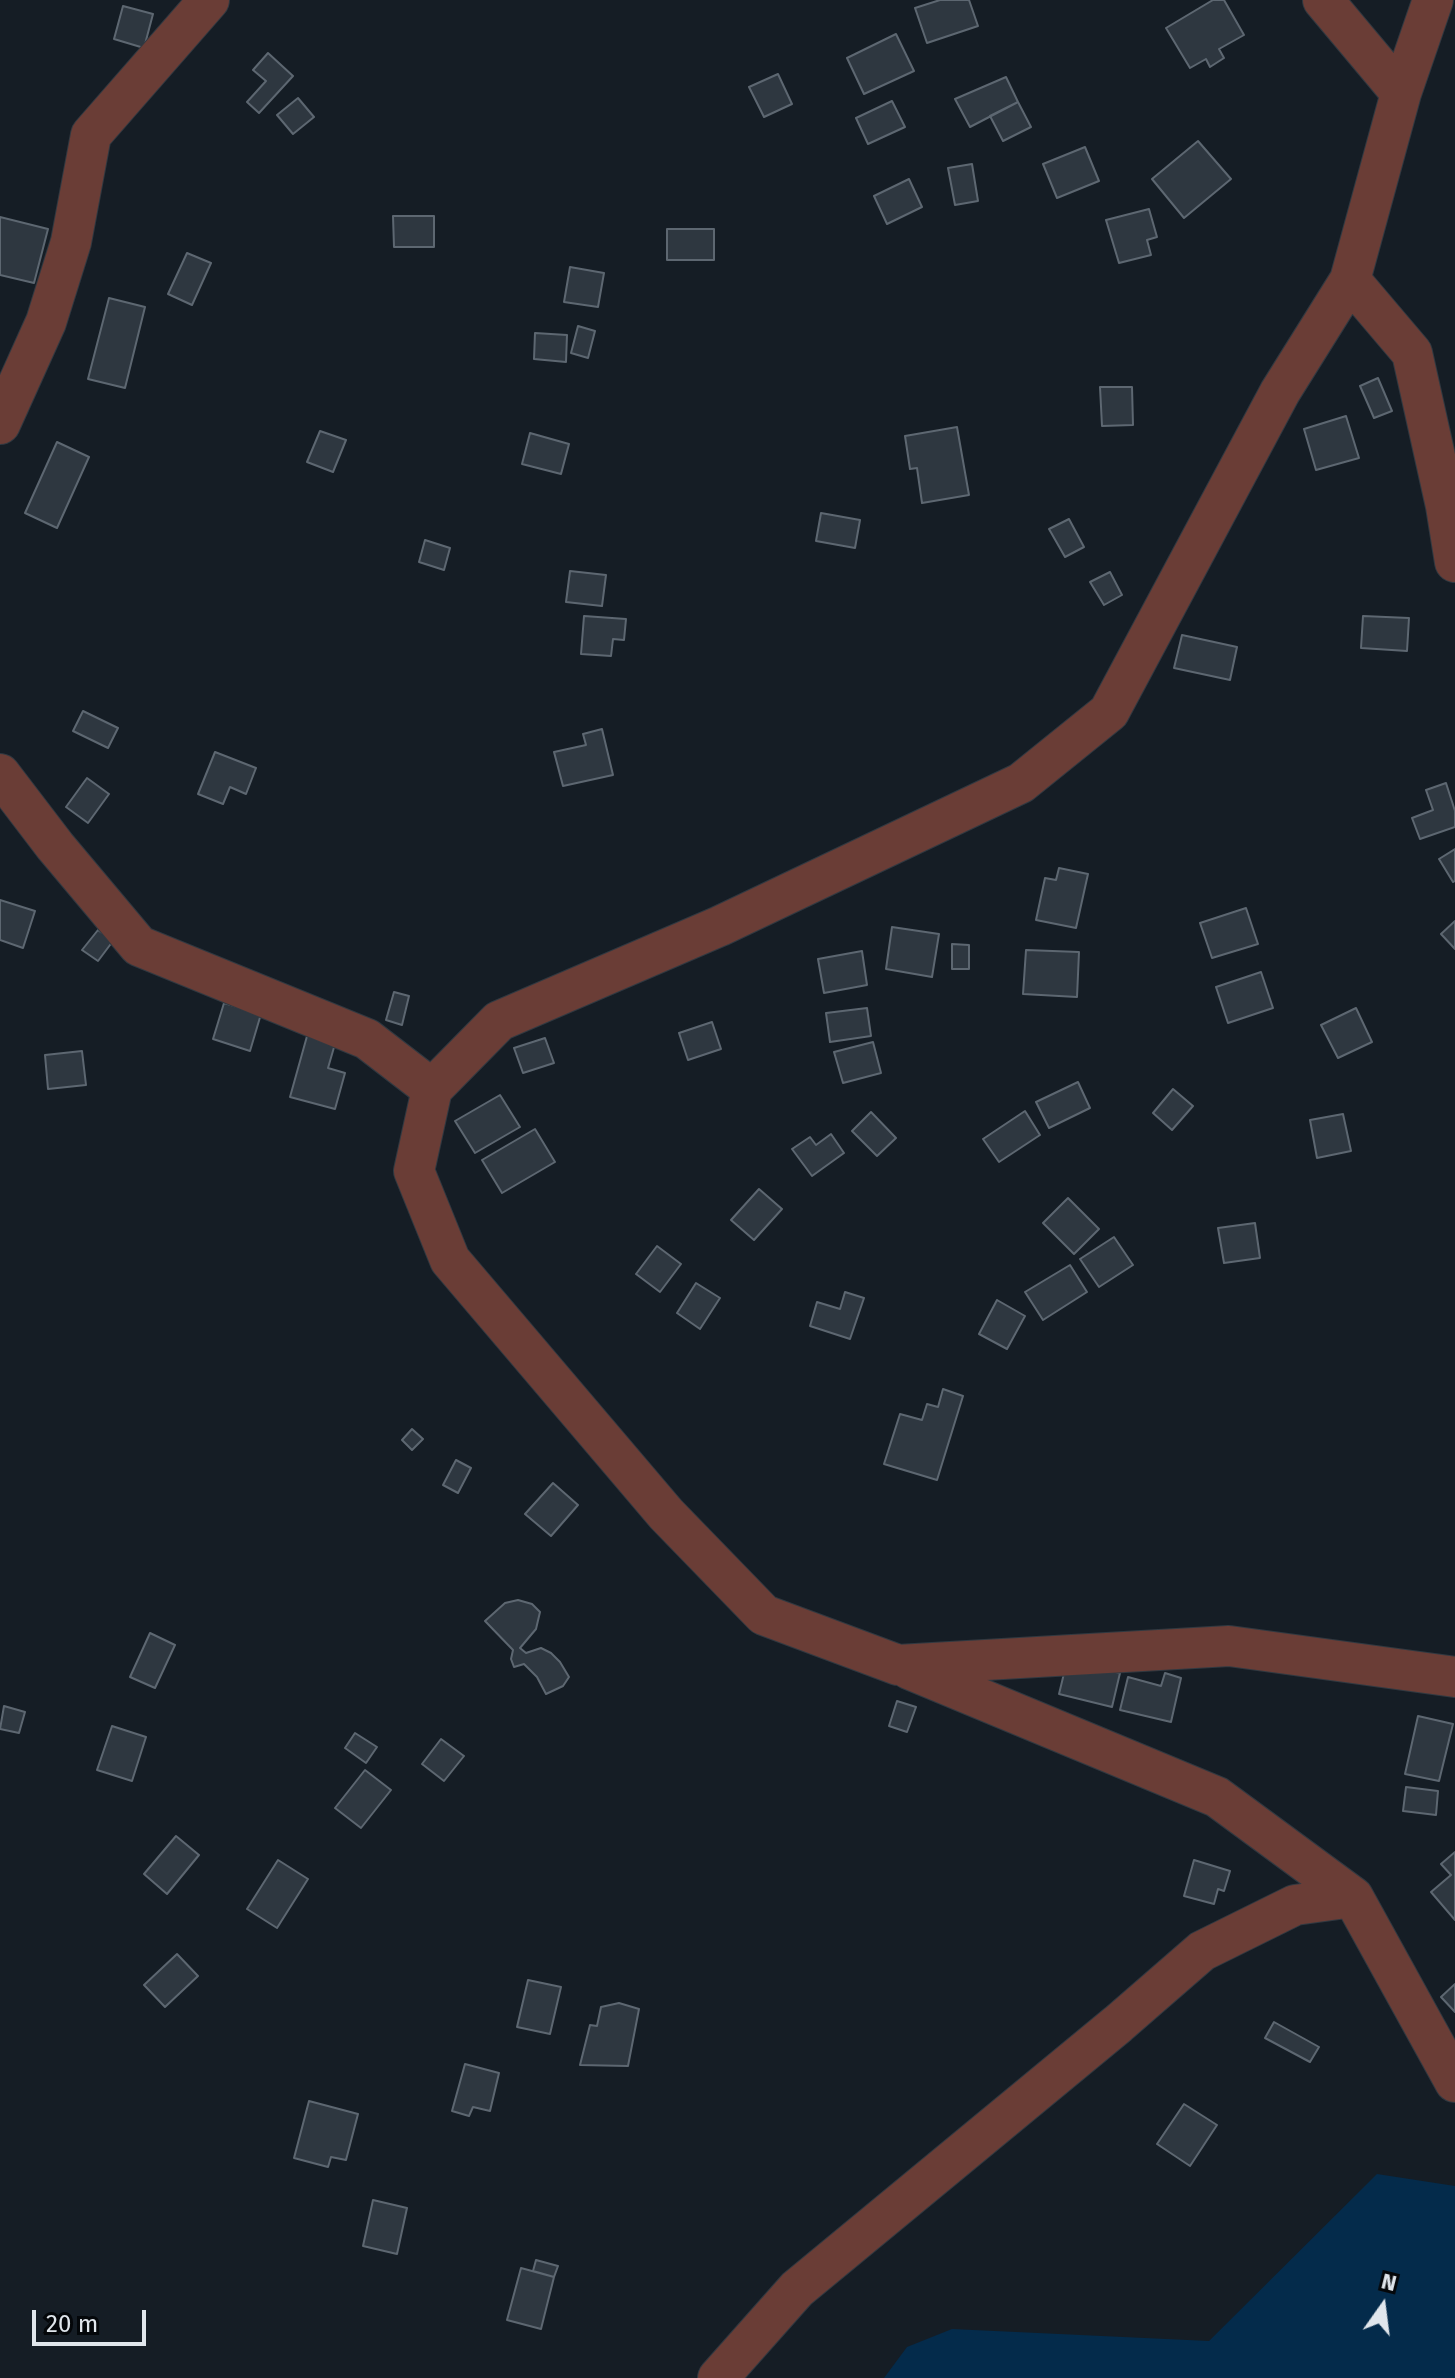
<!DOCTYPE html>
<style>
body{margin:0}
#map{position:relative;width:1455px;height:2378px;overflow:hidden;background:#151d25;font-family:"Fira Sans",sans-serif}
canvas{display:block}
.north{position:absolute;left:1343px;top:2266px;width:80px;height:80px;-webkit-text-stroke:6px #04070a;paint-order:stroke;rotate:14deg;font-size:22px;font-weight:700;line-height:32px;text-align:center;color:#e0e6ec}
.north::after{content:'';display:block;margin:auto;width:28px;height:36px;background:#e0e6ec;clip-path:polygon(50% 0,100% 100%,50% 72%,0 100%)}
.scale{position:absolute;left:32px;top:2310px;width:114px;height:36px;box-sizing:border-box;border:4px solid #e0e6ec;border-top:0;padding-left:10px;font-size:24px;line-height:28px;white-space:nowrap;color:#e0e6ec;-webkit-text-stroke:6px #04070a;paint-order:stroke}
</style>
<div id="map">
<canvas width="1455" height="2378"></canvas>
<div class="north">N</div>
<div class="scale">20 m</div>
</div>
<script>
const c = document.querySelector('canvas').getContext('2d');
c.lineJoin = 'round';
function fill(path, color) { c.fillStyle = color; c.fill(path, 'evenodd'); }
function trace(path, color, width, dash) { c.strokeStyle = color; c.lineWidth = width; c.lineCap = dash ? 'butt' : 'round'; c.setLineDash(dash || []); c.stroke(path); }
fill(new Path2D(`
 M 1377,2174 L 1455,2186 L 1455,2378 L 884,2378 L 907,2347 L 952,2329 L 1209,2341 Z`), '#042b4b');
const building = new Path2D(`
 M 940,0 L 969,0 L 978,26 L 927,43 L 915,8 Z
 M 1213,0 L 1224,0 L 1244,35 L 1219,49 L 1224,58 L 1210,67 L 1206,59 L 1190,68 L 1166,28 Z
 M 123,6 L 153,14 L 144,48 L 114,39 Z
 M 896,34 L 914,71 L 864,94 L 847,58 Z
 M 268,53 L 293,76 L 259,113 L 247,102 L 266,81 L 253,70 Z
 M 778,74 L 792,104 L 764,117 L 749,87 Z
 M 1006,77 L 1018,102 L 970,127 L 955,99 Z
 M 298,98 L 314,117 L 293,134 L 277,115 Z
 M 892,101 L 905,127 L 868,144 L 856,118 Z
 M 1018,102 L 1031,127 L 1003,141 L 990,116 Z
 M 1198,141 L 1231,179 L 1184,218 L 1152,179 Z
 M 1085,147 L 1099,181 L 1057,198 L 1043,164 Z
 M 972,164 L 978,201 L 955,205 L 948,168 Z
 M 909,179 L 922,207 L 887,224 L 874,196 Z
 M 1149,209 L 1157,237 L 1147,240 L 1151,255 L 1119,263 L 1106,220 Z
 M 393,216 L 434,216 L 434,247 L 394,247 Z
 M 0,217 L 48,229 L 34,283 L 0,275 Z
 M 667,229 L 714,229 L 714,260 L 667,260 Z
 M 187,253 L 211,263 L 192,305 L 168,294 Z
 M 570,267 L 604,273 L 598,307 L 564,302 Z
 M 109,298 L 145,307 L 125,388 L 88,379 Z
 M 578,326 L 595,331 L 588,358 L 571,353 Z
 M 535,333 L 567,335 L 566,362 L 534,359 Z
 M 1378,378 L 1392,411 L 1374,418 L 1360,386 Z
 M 1100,387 L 1132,387 L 1133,425 L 1102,426 Z
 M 1346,416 L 1359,458 L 1316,470 L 1304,429 Z
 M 957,427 L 969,495 L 922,503 L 917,468 L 910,469 L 905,436 Z
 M 320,431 L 346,440 L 333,472 L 307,462 Z
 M 530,433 L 569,444 L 561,474 L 522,464 Z
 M 57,442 L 89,457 L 57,528 L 25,513 Z
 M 821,513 L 860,520 L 855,548 L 816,541 Z
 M 1069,519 L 1084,547 L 1065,557 L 1049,529 Z
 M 425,540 L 450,548 L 444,570 L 419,562 Z
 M 570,571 L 606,575 L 602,606 L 566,602 Z
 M 1110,572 L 1122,595 L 1104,605 L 1090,582 Z
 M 584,616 L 626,619 L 624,640 L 613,639 L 611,656 L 581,654 Z
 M 1363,616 L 1409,618 L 1407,651 L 1361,648 Z
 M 1182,635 L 1237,647 L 1230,680 L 1174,668 Z
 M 83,711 L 118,728 L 108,748 L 73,731 Z
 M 602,729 L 613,775 L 563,786 L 554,752 L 586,745 L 583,734 Z
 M 215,752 L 256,768 L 246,794 L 230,787 L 223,804 L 198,794 Z
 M 87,778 L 109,794 L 88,823 L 66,807 Z
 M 1446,783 L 1455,811 L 1455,827 L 1420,839 L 1412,818 L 1433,810 L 1426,790 Z
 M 1455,849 L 1455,881 L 1453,882 L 1439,859 Z
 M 1059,868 L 1088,874 L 1076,928 L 1036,920 L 1045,878 L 1056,880 Z
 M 0,900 L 35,911 L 23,948 L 0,940 Z
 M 1246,908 L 1258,944 L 1212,958 L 1200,923 Z
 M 1455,921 L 1455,949 L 1441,934 Z
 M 892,927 L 939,934 L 932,977 L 886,969 Z
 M 98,930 L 113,941 L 98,961 L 82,950 Z
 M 952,944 L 969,945 L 969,969 L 952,969 Z
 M 1026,950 L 1079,952 L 1077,997 L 1023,994 Z
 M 862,951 L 867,985 L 824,993 L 818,959 Z
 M 1261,972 L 1273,1008 L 1228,1023 L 1216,987 Z
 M 394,992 L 409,996 L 402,1025 L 386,1020 Z
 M 224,1003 L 261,1014 L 250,1051 L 213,1039 Z
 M 867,1008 L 871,1036 L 830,1042 L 826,1013 Z
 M 1356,1008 L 1372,1042 L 1338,1058 L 1321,1025 Z
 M 712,1022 L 721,1049 L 688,1060 L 679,1033 Z
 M 309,1029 L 337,1037 L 328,1068 L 345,1073 L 335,1109 L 290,1097 Z
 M 545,1038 L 554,1063 L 523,1073 L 514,1048 Z
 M 873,1042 L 881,1073 L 843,1083 L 834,1052 Z
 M 82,1051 L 86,1085 L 48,1089 L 45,1055 Z
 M 1078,1082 L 1090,1108 L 1049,1128 L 1036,1102 Z
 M 1173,1089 L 1193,1106 L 1172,1130 L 1153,1113 Z
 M 500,1095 L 520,1127 L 475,1153 L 455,1121 Z
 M 1025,1111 L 1040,1135 L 999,1162 L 983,1139 Z
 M 871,1112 L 896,1138 L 877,1156 L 852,1131 Z
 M 1343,1114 L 1351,1151 L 1317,1158 L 1310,1120 Z
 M 535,1129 L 555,1162 L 502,1193 L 482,1160 Z
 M 831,1134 L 844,1153 L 812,1176 L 792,1149 L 810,1137 L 816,1145 Z
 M 759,1189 L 782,1209 L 754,1240 L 731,1220 Z
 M 1068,1198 L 1099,1229 L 1074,1254 L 1043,1223 Z
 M 1255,1223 L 1260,1258 L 1224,1263 L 1218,1228 Z
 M 1114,1237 L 1133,1265 L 1099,1287 L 1080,1259 Z
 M 657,1246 L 681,1264 L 660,1292 L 636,1274 Z
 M 1070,1265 L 1087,1292 L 1043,1320 L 1025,1292 Z
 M 696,1283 L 720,1298 L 700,1329 L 677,1313 Z
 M 845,1292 L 864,1298 L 850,1339 L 810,1326 L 817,1302 L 840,1309 Z
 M 997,1300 L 1025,1316 L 1007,1349 L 979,1334 Z
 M 943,1389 L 963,1396 L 937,1480 L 884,1464 L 900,1414 L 922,1420 L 927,1404 L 938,1407 Z
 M 412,1429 L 423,1439 L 412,1450 L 402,1440 Z
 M 456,1460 L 471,1468 L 458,1493 L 443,1485 Z
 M 553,1483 L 578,1505 L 551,1536 L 525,1514 Z
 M 518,1600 L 532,1604 L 540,1612 L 536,1629 L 520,1648 L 526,1653 L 541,1648 L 551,1653 L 560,1662 L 569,1677 L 563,1686 L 546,1694 L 537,1677 L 524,1664 L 514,1667 L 511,1659 L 513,1650 L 485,1621 L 505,1603 Z
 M 150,1633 L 175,1645 L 155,1688 L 130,1677 Z
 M 1067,1661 L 1120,1673 L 1112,1707 L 1059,1694 Z
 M 1165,1673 L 1181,1678 L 1171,1722 L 1120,1710 L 1128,1677 L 1161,1686 Z
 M 897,1701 L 916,1707 L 907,1732 L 889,1726 Z
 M 4,1706 L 25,1712 L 19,1733 L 0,1729 Z
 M 1418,1716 L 1453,1724 L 1439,1781 L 1405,1774 Z
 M 112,1726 L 146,1737 L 132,1781 L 97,1770 Z
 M 355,1733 L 377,1747 L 366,1763 L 345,1748 Z
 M 441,1739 L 464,1756 L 444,1781 L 422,1764 Z
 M 365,1770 L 391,1790 L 361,1828 L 335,1808 Z
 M 1406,1787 L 1438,1791 L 1436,1815 L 1403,1811 Z
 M 176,1836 L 199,1855 L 167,1894 L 144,1874 Z
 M 1455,1852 L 1455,1920 L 1431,1892 L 1451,1875 L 1441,1864 Z
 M 278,1860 L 308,1879 L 277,1928 L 247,1909 Z
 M 1194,1860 L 1230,1871 L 1224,1891 L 1218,1889 L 1214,1904 L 1184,1896 Z
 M 177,1954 L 198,1976 L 165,2007 L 144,1985 Z
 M 528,1980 L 561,1987 L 550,2034 L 517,2027 Z
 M 1455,1984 L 1455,2012 L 1441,1997 Z
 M 619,2003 L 639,2009 L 628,2066 L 580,2065 L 590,2025 L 597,2026 L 601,2007 Z
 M 1274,2022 L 1319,2047 L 1310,2062 L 1265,2038 Z
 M 465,2064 L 499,2073 L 490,2111 L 473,2107 L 469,2116 L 452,2111 Z
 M 309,2101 L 358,2114 L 346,2160 L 331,2157 L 328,2167 L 294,2158 Z
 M 1184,2104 L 1217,2125 L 1190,2166 L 1157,2144 Z
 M 373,2200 L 407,2208 L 397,2254 L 363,2246 Z
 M 536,2260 L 558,2266 L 554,2277 L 533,2271 Z
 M 521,2268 L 554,2277 L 541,2329 L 507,2320 Z`);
fill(building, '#2e3740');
trace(building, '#5d6771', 2);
const street = new Path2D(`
 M 1323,0 L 1401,93
 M 1433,0 L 1401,93 L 1350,280 L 1280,392 L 1109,712 L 1021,783 L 720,926 L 499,1021 L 432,1089 L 414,1171 L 450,1260 L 666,1514 L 764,1615 L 898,1665 L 1229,1646 L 1455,1677
 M 1350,280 L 1412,353 L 1446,506 L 1455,562
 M 0,424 L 46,322 L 71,242 L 91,135 L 209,0
 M 0,774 L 55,846 L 139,946 L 367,1039 L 432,1089
 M 1353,1897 L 1455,2082
 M 718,2378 L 797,2289 L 1118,2024 L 1202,1951 L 1295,1905 L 1353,1897 L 1217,1797 L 909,1669`);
trace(street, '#313941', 42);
trace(street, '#6a3d36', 40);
</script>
